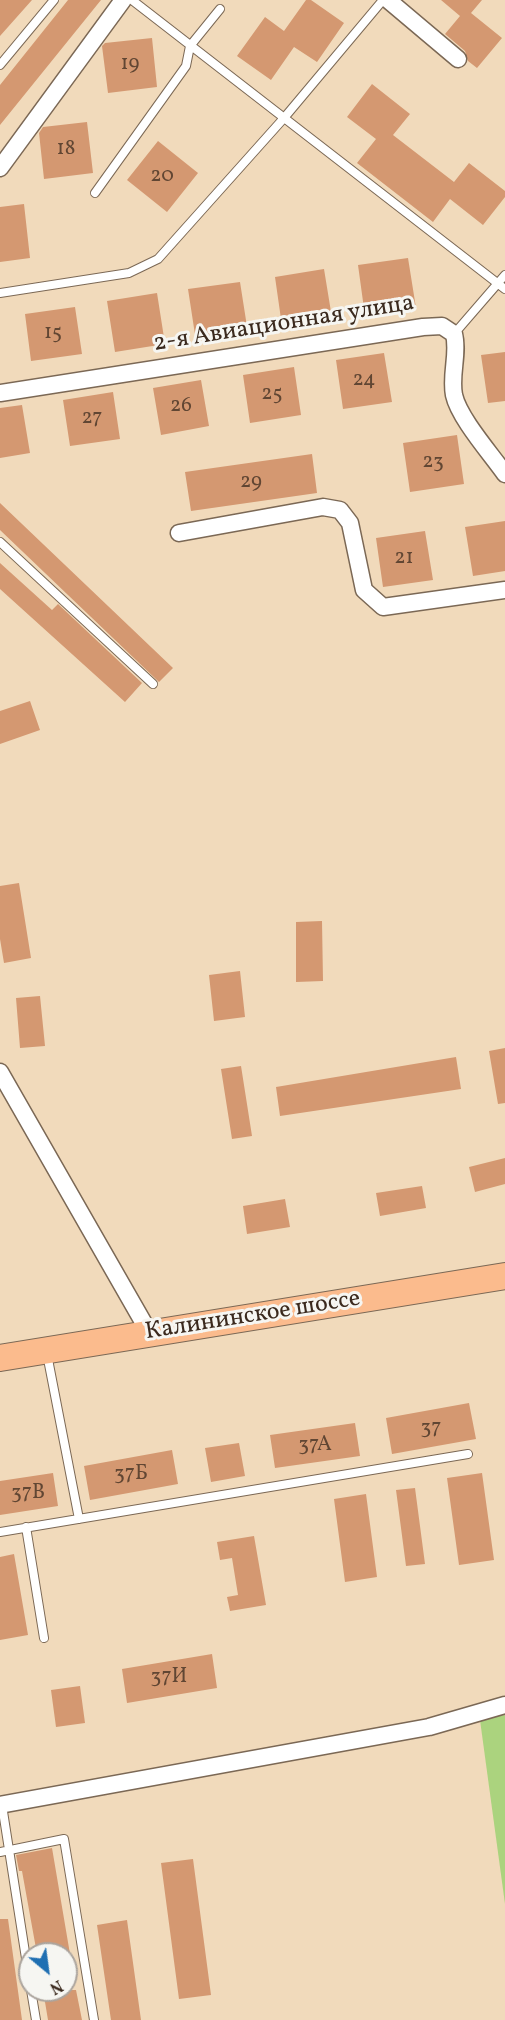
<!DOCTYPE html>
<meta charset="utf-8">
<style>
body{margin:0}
#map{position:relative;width:505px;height:2020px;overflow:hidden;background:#f1dabb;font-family:Vollkorn,serif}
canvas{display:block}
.north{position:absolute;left:18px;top:1942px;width:60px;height:60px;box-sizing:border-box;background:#f6f6f2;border:2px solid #aba49d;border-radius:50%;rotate:151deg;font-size:16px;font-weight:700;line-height:24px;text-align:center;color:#3b2a1e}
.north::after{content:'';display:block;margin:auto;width:21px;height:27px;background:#1f6fb2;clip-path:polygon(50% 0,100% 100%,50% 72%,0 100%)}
</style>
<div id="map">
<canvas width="505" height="2020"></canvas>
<div class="north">N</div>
</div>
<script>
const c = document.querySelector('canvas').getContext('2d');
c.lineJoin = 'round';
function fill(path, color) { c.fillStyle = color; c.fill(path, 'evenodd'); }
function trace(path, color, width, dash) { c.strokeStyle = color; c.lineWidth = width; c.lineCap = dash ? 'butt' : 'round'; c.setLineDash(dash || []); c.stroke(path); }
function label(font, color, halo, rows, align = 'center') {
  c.font = font + ' Vollkorn,serif'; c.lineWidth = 6; c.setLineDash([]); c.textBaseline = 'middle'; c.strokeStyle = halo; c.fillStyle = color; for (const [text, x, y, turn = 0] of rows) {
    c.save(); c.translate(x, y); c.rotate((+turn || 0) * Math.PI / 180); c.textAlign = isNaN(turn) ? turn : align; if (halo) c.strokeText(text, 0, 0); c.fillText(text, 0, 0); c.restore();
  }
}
fill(new Path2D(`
 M 505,1715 L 505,1904 L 480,1720 Z`), '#abd37e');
fill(new Path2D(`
 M 0,0 L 32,0 L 0,36 Z
 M 68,0 L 101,0 L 0,125 L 0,85 Z
 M 306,0 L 311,0 L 344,23 L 317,62 L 294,47 L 271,80 L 237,56 L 265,17 L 284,31 Z
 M 441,0 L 482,0 L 471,13 L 502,38 L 477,68 L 468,61 L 465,51 L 445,34 L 460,16 Z
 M 152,38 L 157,87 L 108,93 L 102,46 L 105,43 Z
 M 372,84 L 410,114 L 393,135 L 454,182 L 469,163 L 505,191 L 505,197 L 483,225 L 450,199 L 433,222 L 357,163 L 376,139 L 347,117 Z
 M 87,122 L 93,173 L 44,179 L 39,133 L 43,127 Z
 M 158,141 L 198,173 L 167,212 L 127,180 Z
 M 24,204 L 30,258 L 0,262 L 0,207 Z
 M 408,258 L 416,308 L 365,316 L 358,265 Z
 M 324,269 L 332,318 L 282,326 L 275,277 Z
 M 240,282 L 248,333 L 196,341 L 188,289 Z
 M 157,293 L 165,344 L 115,352 L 107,301 Z
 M 75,307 L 82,354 L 31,361 L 25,314 Z
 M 505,352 L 505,401 L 488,403 L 481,355 Z
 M 384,353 L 392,402 L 343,409 L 336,360 Z
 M 294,367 L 301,415 L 250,423 L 243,375 Z
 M 201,380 L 209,426 L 161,435 L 153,388 Z
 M 113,392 L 120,439 L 70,446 L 63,400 Z
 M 22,405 L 30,453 L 0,458 L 0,408 Z
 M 457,435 L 464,484 L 410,492 L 403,443 Z
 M 312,454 L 317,493 L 191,511 L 185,472 Z
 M 0,503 L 173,668 L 159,682 L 0,530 Z
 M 505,521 L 505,571 L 473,576 L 465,527 Z
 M 425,531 L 433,580 L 383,587 L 376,538 Z
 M 0,563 L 52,610 L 58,604 L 142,683 L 125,702 L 0,589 Z
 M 30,701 L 40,730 L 0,744 L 0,711 Z
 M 19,883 L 31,958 L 4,963 L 0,939 L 0,886 Z
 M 322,921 L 323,981 L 296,982 L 296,922 Z
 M 240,971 L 245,1017 L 214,1021 L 209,975 Z
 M 40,996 L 45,1046 L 20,1048 L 16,998 Z
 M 505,1048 L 505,1103 L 498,1104 L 489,1051 Z
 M 456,1057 L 461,1089 L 280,1116 L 276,1087 Z
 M 241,1066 L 252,1136 L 232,1139 L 221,1069 Z
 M 505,1158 L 505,1184 L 475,1192 L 469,1167 Z
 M 422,1186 L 426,1208 L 380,1216 L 376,1193 Z
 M 285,1199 L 290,1227 L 247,1234 L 243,1206 Z
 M 469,1403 L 476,1439 L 392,1454 L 386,1418 Z
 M 355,1423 L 360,1456 L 275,1468 L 270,1435 Z
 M 239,1443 L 245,1476 L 211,1482 L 205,1448 Z
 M 172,1450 L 178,1484 L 90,1500 L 84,1466 Z
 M 53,1473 L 58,1506 L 0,1515 L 0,1481 Z
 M 482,1473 L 494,1560 L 459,1565 L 447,1478 Z
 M 415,1488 L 425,1564 L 406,1566 L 396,1490 Z
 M 366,1494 L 377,1577 L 345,1582 L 334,1499 Z
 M 254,1536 L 266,1605 L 230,1611 L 227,1597 L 238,1595 L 232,1558 L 220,1560 L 217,1542 Z
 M 14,1554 L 28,1635 L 0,1640 L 0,1557 Z
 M 212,1654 L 217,1688 L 127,1703 L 122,1669 Z
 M 80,1686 L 85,1723 L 56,1727 L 51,1690 Z
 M 52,1848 L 70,1954 L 37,1954 L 22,1871 L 19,1871 L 16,1855 Z
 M 193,1859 L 211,1995 L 179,1999 L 161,1863 Z
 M 0,1919 L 8,1919 L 22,2020 L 0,2020 Z
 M 127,1920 L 141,2020 L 111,2020 L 97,1925 Z
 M 43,1990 L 76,1990 L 82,2020 L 48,2020 Z`), '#d49871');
const service = new Path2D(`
 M 132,0 L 505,289
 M 0,65 L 54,0
 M 95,193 L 186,66 L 190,46 L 220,9
 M 0,293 L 129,273 L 158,259 L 284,118 L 383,0
 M 454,334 L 505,275
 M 0,542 L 153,684
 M 47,1354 L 79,1519
 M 26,1527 L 44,1638
 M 0,1532 L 468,1454
 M 2,1805 L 30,1984
 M 0,1852 L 64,1839 L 94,2020
 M 31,1990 L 36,2020`);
const minor = new Path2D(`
 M 388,0 L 458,59
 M 0,168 L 123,0
 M 0,393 L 423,327 L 442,326 L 454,334 C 459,354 450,374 454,395 C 459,418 491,454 505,474
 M 179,533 L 323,507 L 340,510 L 350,523 L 364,590 L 383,607 L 505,590
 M 0,1072 L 150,1334
 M 0,1805 L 429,1727 L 505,1705`);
const primary = new Path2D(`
 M 0,1358 L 505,1276`);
trace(service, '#7b6855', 10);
trace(minor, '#7b6855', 19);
trace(primary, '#7b6855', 28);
trace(service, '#fff', 8);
trace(minor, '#fff', 16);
trace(primary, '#fbbb8d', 26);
label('21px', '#614633', null, [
 ["19",130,65],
 ["18",66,150],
 ["20",162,177],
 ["15",53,334],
 ["24",364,381],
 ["25",272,395],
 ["26",181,407],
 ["27",92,419],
 ["23",433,463],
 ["29",251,483],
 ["21",404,559],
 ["37",431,1429],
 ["37А",315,1446],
 ["37Б",131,1475],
 ["37В",28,1494],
 ["37И",169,1678]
]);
label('24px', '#3b2a1e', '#f6f6f2', [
 ["2-я Авиационная улица",284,325,-9],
 ["Калининское шоссе",253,1317,-9]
]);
</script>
